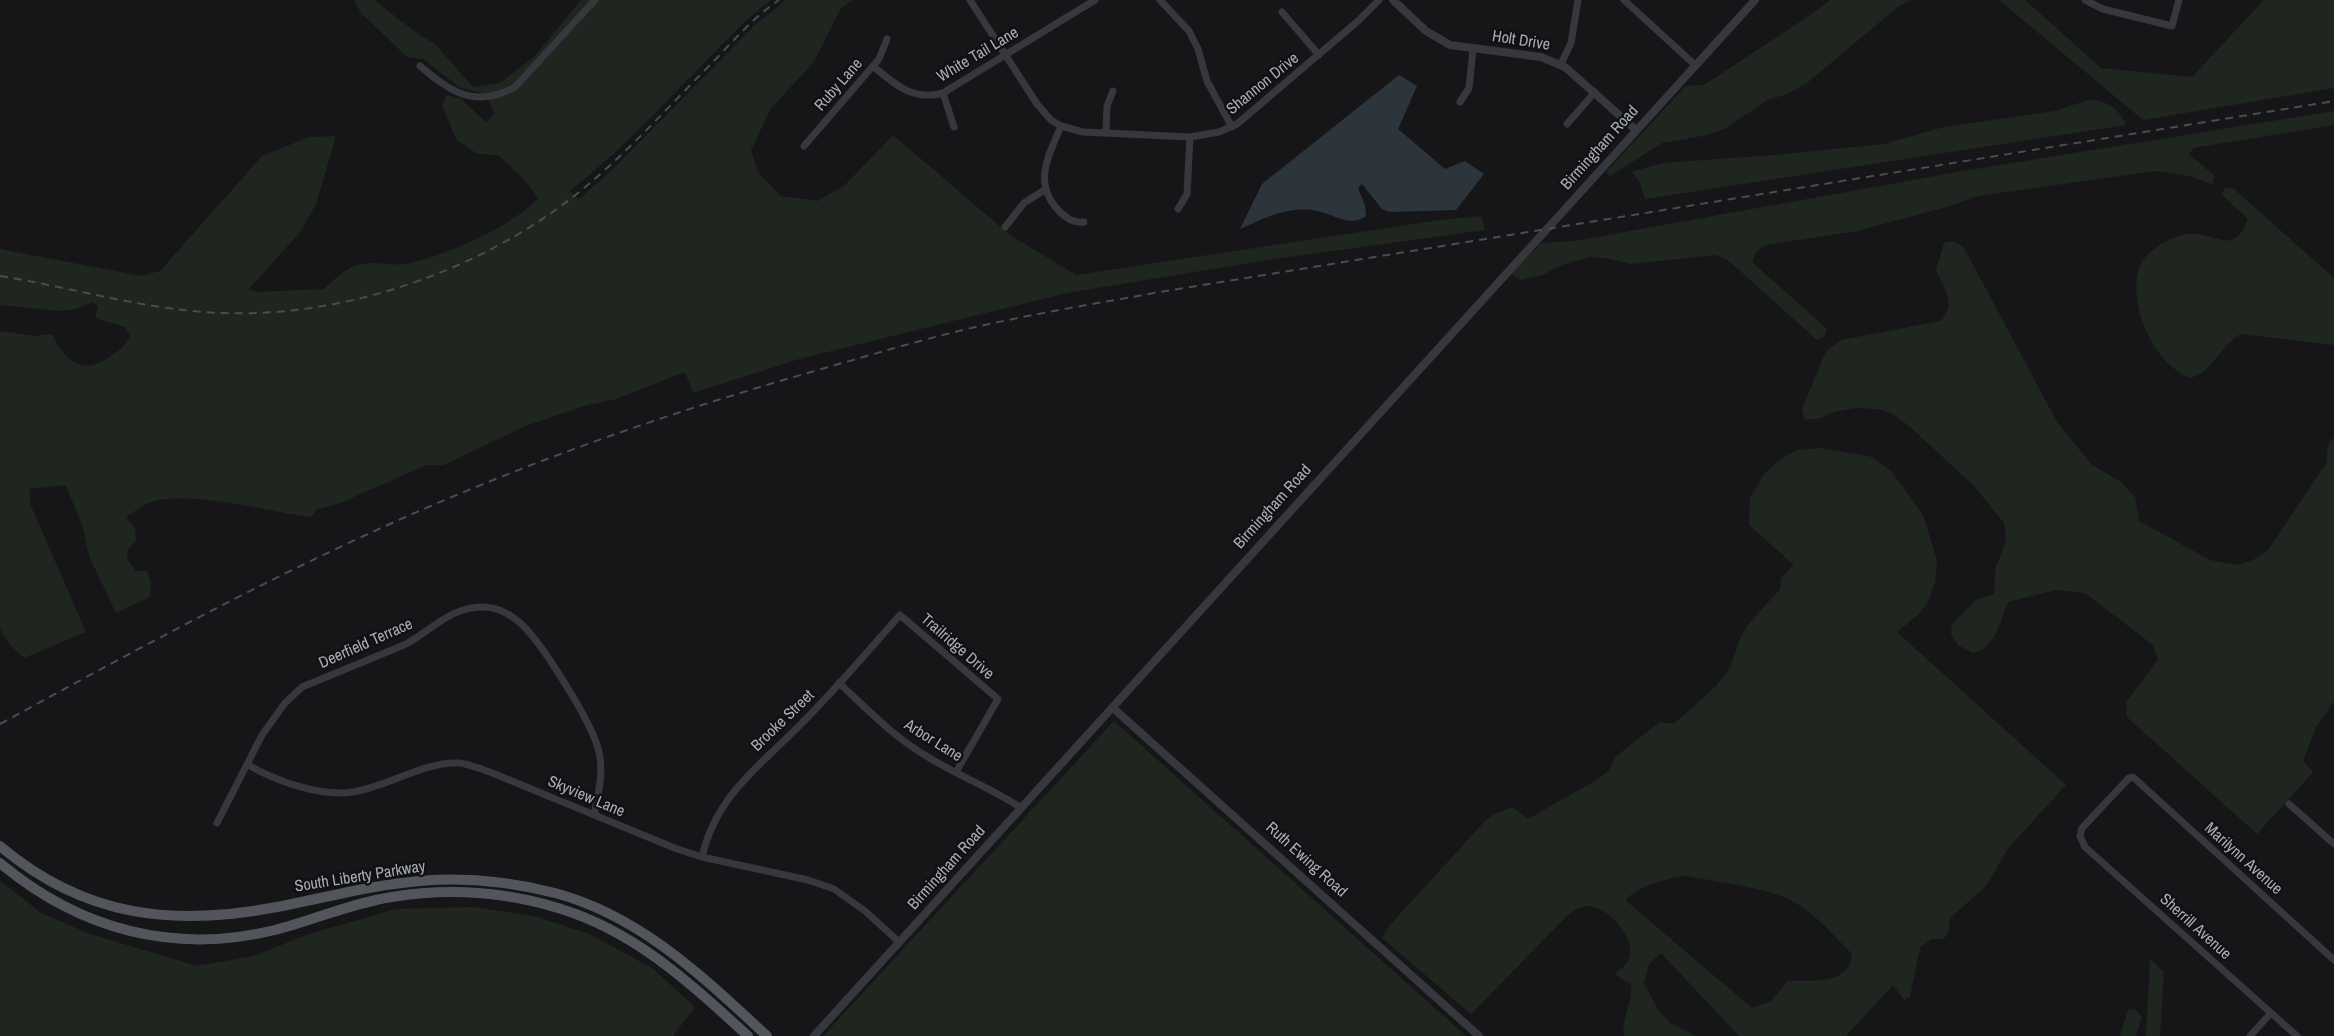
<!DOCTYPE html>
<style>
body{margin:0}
canvas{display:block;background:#161618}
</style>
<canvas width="2334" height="1036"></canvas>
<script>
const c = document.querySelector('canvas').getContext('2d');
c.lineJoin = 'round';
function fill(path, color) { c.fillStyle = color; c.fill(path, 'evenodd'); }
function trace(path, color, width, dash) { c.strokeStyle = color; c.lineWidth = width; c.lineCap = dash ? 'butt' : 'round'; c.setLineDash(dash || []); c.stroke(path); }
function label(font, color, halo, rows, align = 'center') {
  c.font = font + ' "Archivo Narrow",sans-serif'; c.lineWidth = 5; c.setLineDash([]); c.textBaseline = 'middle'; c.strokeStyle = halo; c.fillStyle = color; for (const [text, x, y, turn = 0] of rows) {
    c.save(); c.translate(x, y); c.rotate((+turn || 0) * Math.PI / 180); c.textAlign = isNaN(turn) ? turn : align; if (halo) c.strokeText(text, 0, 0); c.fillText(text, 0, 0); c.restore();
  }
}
fill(new Path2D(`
 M 354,0 L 374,0 L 418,34 L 435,44 L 473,87 L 500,83 L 535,56 L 581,0 L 771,0 C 744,20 721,46 697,70 C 656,112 616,155 570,191 L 579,199 L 613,169 L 755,25 L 786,0 L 853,0 L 841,8 L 814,62 L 771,108 L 751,150 L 758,172 L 781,196 L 818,201 L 845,185 L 893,135 L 1010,235 L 1076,275 L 1440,220 L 1481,216 L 1485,230 L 1267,260 L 1067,293 L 799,359 L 693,393 L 685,372 L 613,400 L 587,405 L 525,426 L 444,465 L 427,465 L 340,503 L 318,509 L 311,517 C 269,512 193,491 154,501 C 144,504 135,511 126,517 L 135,529 L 136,541 L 128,549 L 127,559 L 136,571 L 147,571 L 151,583 L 150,597 L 116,613 L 89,556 L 83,528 L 66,485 L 29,489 L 31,506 L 86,632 L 24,658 L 11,646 L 0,629 L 0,331 L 35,336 L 52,334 C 65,361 82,377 111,356 C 120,350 125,346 130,336 L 125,327 L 95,318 L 98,306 L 92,302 L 76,309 L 59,311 L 0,305 L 0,249 L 141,276 L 160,271 L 262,156 L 309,137 L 336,136 L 316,204 L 301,231 L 249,289 L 256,292 L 324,289 C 334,279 348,266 362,264 C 376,261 390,266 404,264 C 439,259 516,225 538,198 L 524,179 L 499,156 L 476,153 L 456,139 L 442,105 L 447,95 L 461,99 L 487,123 L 495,113 L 485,94 L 461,88 L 423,59 L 407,57 L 361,13 Z
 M 1830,0 L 1912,0 L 1899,6 L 1807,83 L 1785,95 L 1769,99 L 1726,128 L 1708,135 L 1662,143 L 1610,176 L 1606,172 L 1686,86 L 1704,85 L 1806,18 Z
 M 1999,0 L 2025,0 L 2101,68 L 2192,77 L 2264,0 L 2334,0 L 2334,88 L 2143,120 Z
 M 2088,100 C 2106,100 2119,108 2126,125 L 1645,199 L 1639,181 L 1632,172 L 1662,163 L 1775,155 L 1884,144 L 1944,127 L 2055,111 Z
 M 2334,111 L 2334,125 L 2193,148 L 2189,155 L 2214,175 L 2212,184 L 2189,176 L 2155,171 L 1978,196 L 1946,207 L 1857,231 L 1765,245 L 1756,252 L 1752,262 L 1827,329 L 1824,337 L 1817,340 L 1728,260 L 1715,255 L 1631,264 L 1606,258 L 1590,257 L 1564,264 L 1542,275 L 1520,280 L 1511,274 L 1541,243 L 1575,241 L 1957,172 Z
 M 2225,188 L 2233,188 L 2334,278 L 2334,345 L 2241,334 C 2223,342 2210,374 2193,377 C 2187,378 2181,374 2176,370 C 2149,351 2126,296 2141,263 C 2146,255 2154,249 2161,244 C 2170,239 2180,234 2191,234 C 2218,233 2233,257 2248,219 L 2222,195 Z
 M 1953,241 L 1963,246 L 2057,422 L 2092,465 L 2121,482 L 2135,497 L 2139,521 L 2210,560 L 2238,565 L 2253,560 L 2268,550 L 2326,464 L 2328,446 L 2334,437 L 2334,701 L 2316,727 L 2303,761 L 2313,772 L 2257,834 L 2127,717 L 2126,702 L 2158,660 L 2153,645 L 2085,593 L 2056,590 L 2008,602 C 2000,621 1996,648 1973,653 L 1958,645 L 1951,634 L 1952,624 L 1976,600 L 1994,594 L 1996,567 L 2006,541 L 2004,523 L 1974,486 L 1908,425 L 1891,413 L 1877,409 L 1855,408 L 1833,412 L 1821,418 L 1805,420 L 1802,409 L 1826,351 L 1841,340 L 1941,321 C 1957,303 1944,289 1936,270 L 1944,243 Z
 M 1820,448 L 1872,457 L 1892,472 L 1923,515 L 1937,560 L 1935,582 L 1927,604 L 1918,615 L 1897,632 L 2066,785 L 2009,847 L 1986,886 L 1950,918 L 1949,930 L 1944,939 L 1931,939 L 1920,948 L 1910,997 L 1904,1000 L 1893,985 L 1846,1036 L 1739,1036 L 1661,953 L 1649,964 L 1644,984 L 1659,1011 L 1670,1023 L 1696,1036 L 1624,1036 C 1621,1018 1633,1003 1631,985 L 1615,974 C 1621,969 1629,963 1630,955 C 1634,935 1603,900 1582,907 C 1576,908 1570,914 1566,917 L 1471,1014 L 1382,938 L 1390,925 L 1485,821 L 1494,814 L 1512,807 L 1528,819 L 1595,781 L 1610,770 L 1615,757 L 1660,722 L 1674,724 L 1717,685 L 1730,668 L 1740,639 L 1747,626 L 1780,589 L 1781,578 L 1794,565 L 1749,525 L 1750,498 L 1764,474 L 1779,460 L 1797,450 ZM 1686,876 C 1717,882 1767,887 1794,902 C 1816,914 1834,936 1852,954 C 1849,986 1812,980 1788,981 L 1771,1001 L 1752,1008 L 1625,900 C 1642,884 1664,879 1686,876 Z
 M 1114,721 L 1466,1036 L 823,1036 Z
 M 0,881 L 41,913 L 90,934 L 197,966 L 254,956 L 306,935 L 396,909 L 473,907 L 534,916 L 589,934 L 652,968 L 695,1007 L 673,1036 L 0,1036 Z
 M 2150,959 L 2164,972 L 2160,1036 L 2146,1036 Z
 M 2135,1009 L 2142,1017 L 2136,1036 L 2120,1036 L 2128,1010 Z`), '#1e261f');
fill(new Path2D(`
 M 1399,75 L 1417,86 L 1398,129 L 1445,169 L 1465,161 L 1484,174 L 1456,210 L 1389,212 L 1382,209 L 1362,184 L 1358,188 L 1365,205 L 1366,216 C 1350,228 1334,214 1317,211 C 1289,205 1265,218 1240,229 L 1262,184 Z`), '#2c353c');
trace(new Path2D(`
 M 970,0 L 1037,104 L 1051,120 L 1061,126 L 1083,132 L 1190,137 L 1219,132 L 1237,124 L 1358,21 L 1379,0
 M 1160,0 L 1189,31 L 1198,49 L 1207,81 L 1232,127
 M 1624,0 L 1695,65
 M 2085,0 L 2103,9 L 2172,26 L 2179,0
 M 1282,12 L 1319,55
 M 1561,64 L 1571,43 L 1578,0
 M 420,66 C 451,92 475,109 515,87 L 595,0
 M 873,66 C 895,85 913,101 943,93 L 1095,0
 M 943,93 L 954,127
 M 1460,102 L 1469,88 L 1473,49
 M 1567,124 L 1595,92
 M 1061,126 C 1048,157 1032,184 1060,212 C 1068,219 1073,223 1084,222
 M 1106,133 L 1107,106 L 1113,91
 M 804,146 L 879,59 L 887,39
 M 1178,209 L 1187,194 L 1190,137
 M 1005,227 L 1024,203 L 1046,189
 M 839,683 C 867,709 895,738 928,757 C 958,776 992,788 1021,808
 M 248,765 C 276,781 320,797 353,792 C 387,787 425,761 459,763 C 470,764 480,769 490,772 L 677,849 L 702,857 L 808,880 L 834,889 L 865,911 L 899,942
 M 2289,804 L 2334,844
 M 217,823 L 262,735 L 285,703 L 302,687 L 404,645 C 431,631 451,606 484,607 C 496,607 508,613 518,621 C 540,639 593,724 599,752 C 604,774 598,794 594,815
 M 702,857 C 716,795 760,766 801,724 C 836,689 867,652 900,615 L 998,699 L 956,772
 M 2250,1036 L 2271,1013
 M 2297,1036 L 2085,847 L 2080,836 L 2082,828 L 2129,778 L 2133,777 L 2334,960`), '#37383d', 7);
trace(new Path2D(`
 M 1393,0 L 1426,31 L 1450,45 L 1541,57 L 1565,67 L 1636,130
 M 1113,708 L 1479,1036
 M 814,1036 L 1755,0`), '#37383d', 8);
trace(new Path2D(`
 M 0,846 C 84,917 173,927 277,907 C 324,898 371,885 420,881 C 464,877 511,882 555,893 C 641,916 703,977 767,1036
 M 0,863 C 79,929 173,955 275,930 C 314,920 352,903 392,897 C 447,888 505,892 558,908 C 635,931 690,983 748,1036`), '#53555c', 10);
trace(new Path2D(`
 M 0,276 C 69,287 135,307 205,312 C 341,323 496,267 597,177 C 638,141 675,100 713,62 C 734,40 754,17 779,0
 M 0,724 C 132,652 264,580 401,519 C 538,458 680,409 825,368 C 881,352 937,335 994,323 C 1049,311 1105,302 1160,292 L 2334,101`), '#4a4c52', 2, [8, 6]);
label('16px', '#a8adb8', '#111113', [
 ["Holt Drive",1521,41,9],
 ["White Tail Lane",978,55,-31],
 ["Shannon Drive",1263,84,-39],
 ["Ruby Lane",839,85,-49],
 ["Birmingham Road",1600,148,-48],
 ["Birmingham Road",1273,507,-48],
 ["Deerfield Terrace",366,644,-24],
 ["Trailridge Drive",957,647,41],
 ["Brooke Street",783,721,-44],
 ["Arbor Lane",933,741,32],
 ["Skyview Lane",586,797,23],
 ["Marilynn Avenue",2243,859,42],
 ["Ruth Ewing Road",1306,860,42],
 ["Birmingham Road",947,868,-48],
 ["South Liberty Parkway",360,877,-9],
 ["Sherrill Avenue",2195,927,42]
]);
</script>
